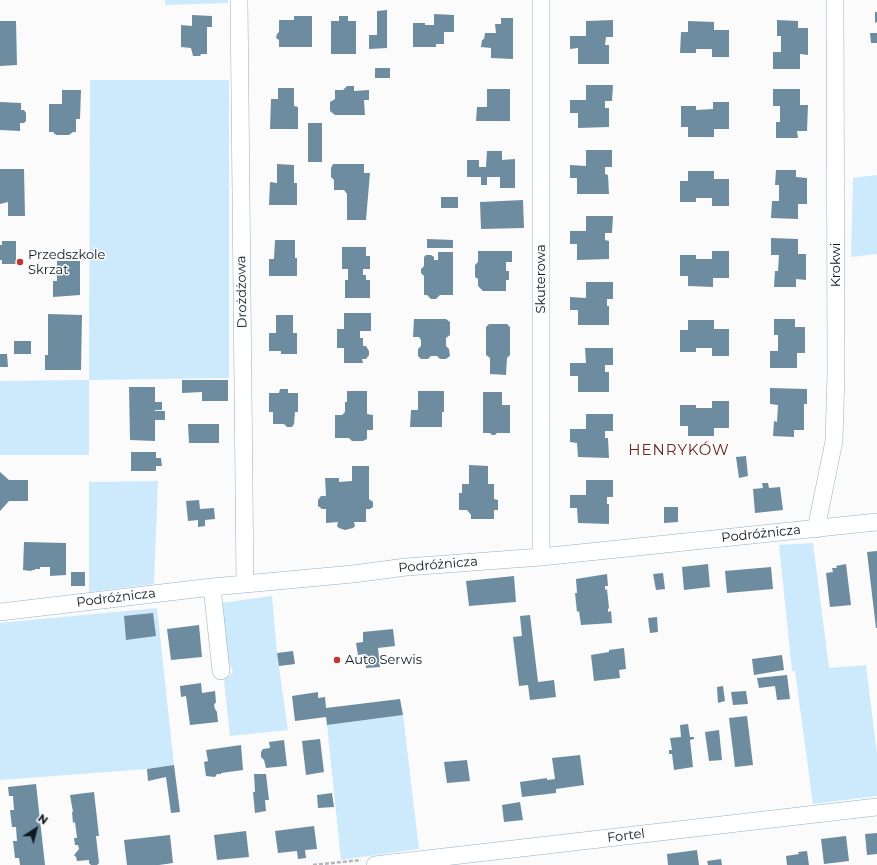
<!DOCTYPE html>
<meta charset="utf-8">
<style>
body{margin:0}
#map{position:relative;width:877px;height:865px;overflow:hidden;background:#fbfbfb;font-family:Montserrat,sans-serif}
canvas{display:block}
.north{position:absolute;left:16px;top:809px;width:40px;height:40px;-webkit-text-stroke:3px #fbfbfb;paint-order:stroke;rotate:36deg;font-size:11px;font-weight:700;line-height:16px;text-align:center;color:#0e1b22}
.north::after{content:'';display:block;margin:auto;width:14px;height:18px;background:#0e1b22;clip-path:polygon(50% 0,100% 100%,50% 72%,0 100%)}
</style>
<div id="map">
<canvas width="877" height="865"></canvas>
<div class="north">N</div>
</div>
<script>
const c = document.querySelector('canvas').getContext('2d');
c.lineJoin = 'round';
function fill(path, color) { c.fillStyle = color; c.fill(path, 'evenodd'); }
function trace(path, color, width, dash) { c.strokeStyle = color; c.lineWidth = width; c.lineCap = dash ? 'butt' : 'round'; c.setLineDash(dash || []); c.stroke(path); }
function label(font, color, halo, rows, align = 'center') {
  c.font = font + ' Montserrat,sans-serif'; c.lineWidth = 3; c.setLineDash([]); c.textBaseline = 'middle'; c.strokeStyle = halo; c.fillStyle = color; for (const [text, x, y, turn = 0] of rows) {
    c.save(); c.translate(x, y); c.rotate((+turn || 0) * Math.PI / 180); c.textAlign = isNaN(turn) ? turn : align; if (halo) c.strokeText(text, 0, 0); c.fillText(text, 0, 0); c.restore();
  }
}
fill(new Path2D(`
 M 165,0 L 228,0 L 228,3 L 165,5 Z
 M 90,80 L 229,80 L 229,378 L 89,380 L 89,455 L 0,455 L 0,381 L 89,380 Z
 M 877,175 L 877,254 L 851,257 L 853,178 Z
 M 158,481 L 154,584 L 89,592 L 89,482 Z
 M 813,543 L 829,668 L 866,665 L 877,754 L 877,796 L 813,804 L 795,671 L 792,671 L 779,545 Z
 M 272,596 L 277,653 L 288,730 L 230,736 L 224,681 L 233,672 L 226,656 L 221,603 Z
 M 157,608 L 174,765 L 147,769 L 0,780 L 0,623 Z
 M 403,715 L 419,849 L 341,860 L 327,725 Z`), '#cdeafd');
fill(new Path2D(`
 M 387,10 L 387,48 L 369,49 L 369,35 L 377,35 L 377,11 Z
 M 875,12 L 877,12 L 877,22 L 875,23 Z
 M 434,14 L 454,15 L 454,32 L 444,32 L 444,44 L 436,44 L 436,47 L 413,47 L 413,23 L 425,23 L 425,25 L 434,25 Z
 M 192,15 L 212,16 L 212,27 L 207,27 L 207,54 L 201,54 L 200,56 L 193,56 L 191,48 L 181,47 L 181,25 L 192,26 Z
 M 294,16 L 312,16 L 312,47 L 279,47 L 279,40 L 276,38 L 277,34 L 279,32 L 279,20 L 294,20 Z
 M 339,16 L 348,16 L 348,21 L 356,21 L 356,54 L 331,54 L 331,21 L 339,21 Z
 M 501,18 L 513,18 L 513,59 L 491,58 L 491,48 L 481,47 L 482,40 L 484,39 L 485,33 L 496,33 L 495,24 L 501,24 Z
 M 613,20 L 613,37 L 606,37 L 605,45 L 609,45 L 609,64 L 578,64 L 578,48 L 570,49 L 570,36 L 586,36 L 586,21 Z
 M 777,20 L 798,21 L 798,28 L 808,28 L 808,55 L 800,54 L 800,69 L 773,69 L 773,52 L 781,52 L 781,36 L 777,36 Z
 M 0,21 L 16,21 L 17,65 L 0,66 Z
 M 688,21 L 714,22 L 714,30 L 729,30 L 729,57 L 712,57 L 712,49 L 696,49 L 696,53 L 680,53 L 681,32 L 688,32 Z
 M 870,33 L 877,33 L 877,43 L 871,43 Z
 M 375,68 L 390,68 L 390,78 L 375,78 Z
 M 586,85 L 613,85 L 612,101 L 605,101 L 605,108 L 609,108 L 609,127 L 578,128 L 578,113 L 570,113 L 570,100 L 586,100 Z
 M 347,86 L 354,86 L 354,91 L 369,90 L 369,100 L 364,100 L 365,115 L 335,115 L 330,111 L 330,102 L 335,99 L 335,90 L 343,90 Z
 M 278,88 L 294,88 L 294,106 L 298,107 L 298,129 L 270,129 L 271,99 L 278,99 Z
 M 487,89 L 510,89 L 510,121 L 476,121 L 477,107 L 487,107 Z
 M 773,89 L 800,89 L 800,105 L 808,105 L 807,131 L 797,131 L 798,138 L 776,138 L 776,122 L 780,122 L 780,106 L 773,106 Z
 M 62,90 L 81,90 L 80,119 L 76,119 L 76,132 L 73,132 L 69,135 L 56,135 L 53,132 L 49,132 L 49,104 L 62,104 Z
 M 0,102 L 21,103 L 21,110 L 24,110 L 26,113 L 26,121 L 24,123 L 20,123 L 20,131 L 0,130 Z
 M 713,102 L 729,102 L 729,129 L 714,129 L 714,137 L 688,137 L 688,127 L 681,127 L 681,106 L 696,106 L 696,110 L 713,109 Z
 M 308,123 L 322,123 L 322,162 L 308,162 Z
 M 586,150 L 612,150 L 612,167 L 605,167 L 605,174 L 608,175 L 609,194 L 577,194 L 577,178 L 570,178 L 570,165 L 586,166 Z
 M 487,151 L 502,151 L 502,160 L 515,159 L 515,188 L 500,188 L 500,177 L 487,177 L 487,185 L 481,185 L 481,177 L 467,177 L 467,160 L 479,160 L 479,167 L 486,167 Z
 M 277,164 L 294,165 L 294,183 L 297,183 L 297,205 L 269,205 L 270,182 L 277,183 Z
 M 333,164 L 364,164 L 364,173 L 370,173 L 366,220 L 347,220 L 347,194 L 344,190 L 334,190 L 334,180 L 331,177 L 331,168 Z
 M 0,169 L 24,169 L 25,216 L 8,216 L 8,202 L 0,204 Z
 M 776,170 L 796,170 L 796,177 L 807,178 L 807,204 L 798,204 L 798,219 L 771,218 L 772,201 L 779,201 L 779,185 L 775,185 Z
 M 688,171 L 714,171 L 714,179 L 729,179 L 729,206 L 712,206 L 712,198 L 696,198 L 696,202 L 680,202 L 680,181 L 688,181 Z
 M 441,197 L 458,197 L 458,208 L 441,208 Z
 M 523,200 L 524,228 L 481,229 L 480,202 Z
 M 586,216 L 613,216 L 612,233 L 605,233 L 605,240 L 609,241 L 609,259 L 577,260 L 577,244 L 570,244 L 570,231 L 586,231 Z
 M 771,238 L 798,239 L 798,254 L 806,254 L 806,280 L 796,279 L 796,287 L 774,287 L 775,271 L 778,271 L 779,255 L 771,255 Z
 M 427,239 L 453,240 L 453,248 L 427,248 Z
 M 275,240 L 295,240 L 295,258 L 297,258 L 297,276 L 269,276 L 269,259 L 274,259 Z
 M 2,241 L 16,241 L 16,264 L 2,264 L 2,260 L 0,260 L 0,245 L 2,245 Z
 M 342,247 L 366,247 L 366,256 L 370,256 L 370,269 L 363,269 L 363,275 L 366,275 L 366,280 L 370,280 L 370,298 L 345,298 L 345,280 L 348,280 L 348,269 L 342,269 Z
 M 478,251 L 512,251 L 512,262 L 506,262 L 506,271 L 509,271 L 509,280 L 506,280 L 506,291 L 483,291 L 478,286 L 478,279 L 475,277 L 475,265 L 478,262 Z
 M 712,251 L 729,251 L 729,278 L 713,278 L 713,287 L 688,286 L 688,276 L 680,276 L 680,255 L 696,255 L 696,259 L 712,259 Z
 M 438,252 L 453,252 L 453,295 L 440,295 L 436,299 L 431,299 L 427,295 L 424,295 L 424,276 L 421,273 L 421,269 L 424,266 L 424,257 L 426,255 L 431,255 L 434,257 L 434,260 L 438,260 Z
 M 57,261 L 80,261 L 80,295 L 53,297 L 53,281 L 57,281 Z
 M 586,282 L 613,282 L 613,299 L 607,299 L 607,306 L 609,306 L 609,325 L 578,325 L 578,310 L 570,310 L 570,297 L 586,298 Z
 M 344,313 L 371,313 L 371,331 L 360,331 L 360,338 L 363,338 L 363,346 L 366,346 L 369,351 L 369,355 L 366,359 L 362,359 L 363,363 L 344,363 L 344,348 L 337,348 L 337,329 L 344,329 Z
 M 48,314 L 82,315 L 81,370 L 45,370 L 45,355 L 48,355 Z
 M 276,315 L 293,315 L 293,333 L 297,333 L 297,354 L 281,354 L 281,351 L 269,351 L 269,333 L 276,333 Z
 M 414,319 L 446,319 L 450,322 L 450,335 L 446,338 L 446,346 L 449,349 L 450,356 L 446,359 L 440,359 L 437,356 L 431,356 L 428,359 L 421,359 L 418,356 L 418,349 L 421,346 L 421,340 L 419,337 L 413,337 Z
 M 774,319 L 795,319 L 795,327 L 805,327 L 805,353 L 797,353 L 797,368 L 770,368 L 770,351 L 778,351 L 778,335 L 774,335 Z
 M 688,320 L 714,320 L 714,329 L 729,329 L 729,356 L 712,356 L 712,348 L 696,348 L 696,352 L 680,352 L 680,330 L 688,330 Z
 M 489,324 L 507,324 L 510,327 L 510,355 L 507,358 L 506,375 L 490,374 L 490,358 L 486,355 L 486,327 Z
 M 14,341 L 31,341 L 31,354 L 14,354 Z
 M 585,348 L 613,348 L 613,365 L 605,365 L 605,372 L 609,372 L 609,392 L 578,392 L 578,376 L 570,376 L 570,363 L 586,363 Z
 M 0,354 L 7,354 L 8,367 L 0,367 Z
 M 182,380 L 228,380 L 228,401 L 202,401 L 202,392 L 182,393 Z
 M 129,387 L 155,387 L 155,402 L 162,402 L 162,410 L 155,410 L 155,411 L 165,411 L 165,420 L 155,420 L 155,441 L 130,440 Z
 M 770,388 L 807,389 L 807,404 L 804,404 L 804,430 L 794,430 L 794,437 L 773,436 L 774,421 L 777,422 L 778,405 L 770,404 Z
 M 280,389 L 288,389 L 288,393 L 298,393 L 298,412 L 295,412 L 294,424 L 292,427 L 287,427 L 284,424 L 273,424 L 273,412 L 269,412 L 269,393 L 279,393 Z
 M 347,391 L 367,391 L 367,414 L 373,415 L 373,430 L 367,430 L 367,439 L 363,441 L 352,441 L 349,438 L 335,438 L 335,415 L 342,415 L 345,412 L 345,402 L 347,402 Z
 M 418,391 L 444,391 L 444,412 L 442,412 L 442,427 L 410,427 L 411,410 L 418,410 Z
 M 483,392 L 502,392 L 502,405 L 510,405 L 510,433 L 497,433 L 495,435 L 492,435 L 490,433 L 483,433 Z
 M 712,401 L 729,401 L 729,428 L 714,428 L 714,436 L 688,436 L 688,426 L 680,426 L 680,405 L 696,405 L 696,408 L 712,408 Z
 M 586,414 L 613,414 L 613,431 L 605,431 L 605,438 L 608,438 L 609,458 L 578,457 L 577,443 L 570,442 L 570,429 L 586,429 Z
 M 188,424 L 219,424 L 219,443 L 189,443 Z
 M 131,452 L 156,452 L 156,458 L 161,458 L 162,466 L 156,466 L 156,471 L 131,471 Z
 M 746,456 L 748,476 L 739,478 L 736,457 Z
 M 469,465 L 488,466 L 488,484 L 494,484 L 494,499 L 498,500 L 498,510 L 494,510 L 494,519 L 471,519 L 471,515 L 467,510 L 459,510 L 459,493 L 462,493 L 462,484 L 469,484 Z
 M 352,466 L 369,466 L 369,499 L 373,502 L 373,507 L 370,509 L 366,509 L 366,522 L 354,522 L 355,526 L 353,528 L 345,530 L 339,528 L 337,526 L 338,522 L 326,523 L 326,509 L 322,509 L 318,506 L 318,500 L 321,496 L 326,496 L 325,478 L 339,478 L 339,482 L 352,481 Z
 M 0,472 L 9,480 L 28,480 L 28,501 L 9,501 L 0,511 Z
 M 586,480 L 613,480 L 613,497 L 607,497 L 607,504 L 609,504 L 609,524 L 578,523 L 577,508 L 570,508 L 570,495 L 586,495 Z
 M 762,483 L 768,483 L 769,488 L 780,487 L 783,510 L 755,513 L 753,489 L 763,488 Z
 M 199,500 L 200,509 L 214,508 L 215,519 L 205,520 L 205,526 L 198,527 L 198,520 L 188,521 L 186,501 Z
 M 664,507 L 678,507 L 678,522 L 664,523 Z
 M 24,542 L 66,543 L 66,575 L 50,576 L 50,567 L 40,567 L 40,569 L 35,569 L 35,570 L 32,570 L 31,571 L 23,570 Z
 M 877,551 L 877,628 L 876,628 L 867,552 Z
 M 708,564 L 710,587 L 684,590 L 682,567 Z
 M 846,564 L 851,605 L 830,607 L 826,573 L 833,572 L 832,568 L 837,568 L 836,566 Z
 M 771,567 L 773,589 L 727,593 L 725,571 Z
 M 71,572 L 85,572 L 85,586 L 71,586 Z
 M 663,573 L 665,589 L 656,590 L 653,574 Z
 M 607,574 L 608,586 L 605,586 L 605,590 L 607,589 L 609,608 L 608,609 L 608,612 L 611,611 L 612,623 L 581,625 L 579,611 L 577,612 L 575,593 L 577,593 L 576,579 Z
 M 514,576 L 516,602 L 469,606 L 466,581 Z
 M 153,613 L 156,636 L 126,640 L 124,616 Z
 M 530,615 L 538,682 L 554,680 L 556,697 L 530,700 L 528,685 L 519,686 L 513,637 L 522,636 L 520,616 Z
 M 657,617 L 658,632 L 650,633 L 648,618 Z
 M 199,625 L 202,657 L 171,660 L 167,629 Z
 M 393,629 L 395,646 L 378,648 L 380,667 L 366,668 L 365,654 L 358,655 L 356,643 L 363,642 L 363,632 Z
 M 624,648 L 626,669 L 619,670 L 620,678 L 594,681 L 591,655 L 609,652 L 609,650 Z
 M 293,651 L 295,664 L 279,666 L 277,653 Z
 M 782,655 L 784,670 L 754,675 L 752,659 Z
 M 787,675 L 790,699 L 777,700 L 775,686 L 759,688 L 757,678 Z
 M 201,683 L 202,693 L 215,691 L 216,702 L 214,705 L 215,709 L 217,712 L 218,722 L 190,725 L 186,696 L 181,697 L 180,686 Z
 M 723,686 L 725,701 L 718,703 L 717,687 Z
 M 746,691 L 748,704 L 733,705 L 731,692 Z
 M 318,692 L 318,698 L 325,697 L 326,708 L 400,699 L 403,715 L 327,725 L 326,717 L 295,721 L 292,696 Z
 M 747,716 L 753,765 L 735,767 L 729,718 Z
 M 688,724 L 690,737 L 694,737 L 694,739 L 690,740 L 693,767 L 674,770 L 672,754 L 669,754 L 669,750 L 672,750 L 670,738 L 681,737 L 680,725 Z
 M 719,730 L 722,760 L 709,761 L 705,732 Z
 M 320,739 L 324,772 L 306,775 L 302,741 Z
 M 284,740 L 287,766 L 266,768 L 264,760 L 261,757 L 261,752 L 263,749 L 270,748 L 269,742 Z
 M 241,745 L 243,770 L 221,773 L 221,774 L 217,774 L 215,777 L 206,776 L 204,762 L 208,761 L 206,750 Z
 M 580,755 L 584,785 L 556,789 L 556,793 L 522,797 L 520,782 L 547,778 L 547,780 L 555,779 L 552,758 Z
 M 467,760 L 470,781 L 447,783 L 444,762 Z
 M 174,765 L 180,812 L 171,813 L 166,777 L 148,781 L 147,769 Z
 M 254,774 L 266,774 L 269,800 L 265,800 L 266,811 L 255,813 L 253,792 L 255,792 Z
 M 36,784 L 45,865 L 20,865 L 19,858 L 15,858 L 13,841 L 17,841 L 16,827 L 12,827 L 10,810 L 14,810 L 13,796 L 9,796 L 8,787 Z
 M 94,792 L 99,836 L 96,836 L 99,863 L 97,865 L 91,865 L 89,863 L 89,860 L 77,861 L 76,857 L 74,855 L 79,849 L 78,845 L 75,845 L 74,838 L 77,838 L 75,822 L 73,823 L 72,812 L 73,812 L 70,795 Z
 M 332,793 L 334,807 L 318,808 L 317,795 Z
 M 520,802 L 523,820 L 504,822 L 502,805 Z
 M 314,826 L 317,849 L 305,850 L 306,858 L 298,859 L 297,851 L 278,853 L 275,831 Z
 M 246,831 L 249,857 L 217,860 L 214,835 Z
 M 877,833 L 877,854 L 867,855 L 865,834 Z
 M 170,835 L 173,863 L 159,865 L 127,865 L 124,840 Z
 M 846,836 L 849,861 L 824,864 L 821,839 Z
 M 697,850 L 699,865 L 668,865 L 667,854 Z
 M 807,851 L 809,865 L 787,865 L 786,856 L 799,854 L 798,852 Z
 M 721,859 L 722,865 L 708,865 L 707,861 Z`), '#6d8ca0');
const minor = new Path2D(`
 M 239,0 L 245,584
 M 816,529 L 834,441 L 836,374 L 835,0
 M 541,557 L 541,0
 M 212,587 L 221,671
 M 0,612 L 212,587 L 353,574 L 406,567 L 541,557 L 877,522
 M 375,865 L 877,807`);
trace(minor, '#91b1c6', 18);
trace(new Path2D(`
 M 313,865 L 361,860`), '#b3b7ba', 2.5, [4, 2]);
trace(minor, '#fff', 17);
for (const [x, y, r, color] of [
 [20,262,4,"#c43531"],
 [337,660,4,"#c43531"]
]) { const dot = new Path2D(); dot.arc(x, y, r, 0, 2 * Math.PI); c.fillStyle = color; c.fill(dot); trace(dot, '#fbfbfb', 1.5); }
label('13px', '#0e1b22', '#fbfbfb', [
 ["Przedszkole",28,255],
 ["Skrzat",28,270],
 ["Auto Serwis",345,660]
], 'left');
label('13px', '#0e1b22', '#fbfbfb', [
 ["Krokwi",836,265,-90],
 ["Skuterowa",541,279,-90],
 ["Drożdżowa",242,292,-91],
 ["Podróżnicza",761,534,-6],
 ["Podróżnicza",438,565,-5],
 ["Podróżnicza",116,598,-7],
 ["Fortel",626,836,-7]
]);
c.letterSpacing = '1px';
label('15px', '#6c2722', '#fbfbfb', [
 ["HENRYKÓW",679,451]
]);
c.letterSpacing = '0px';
</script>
